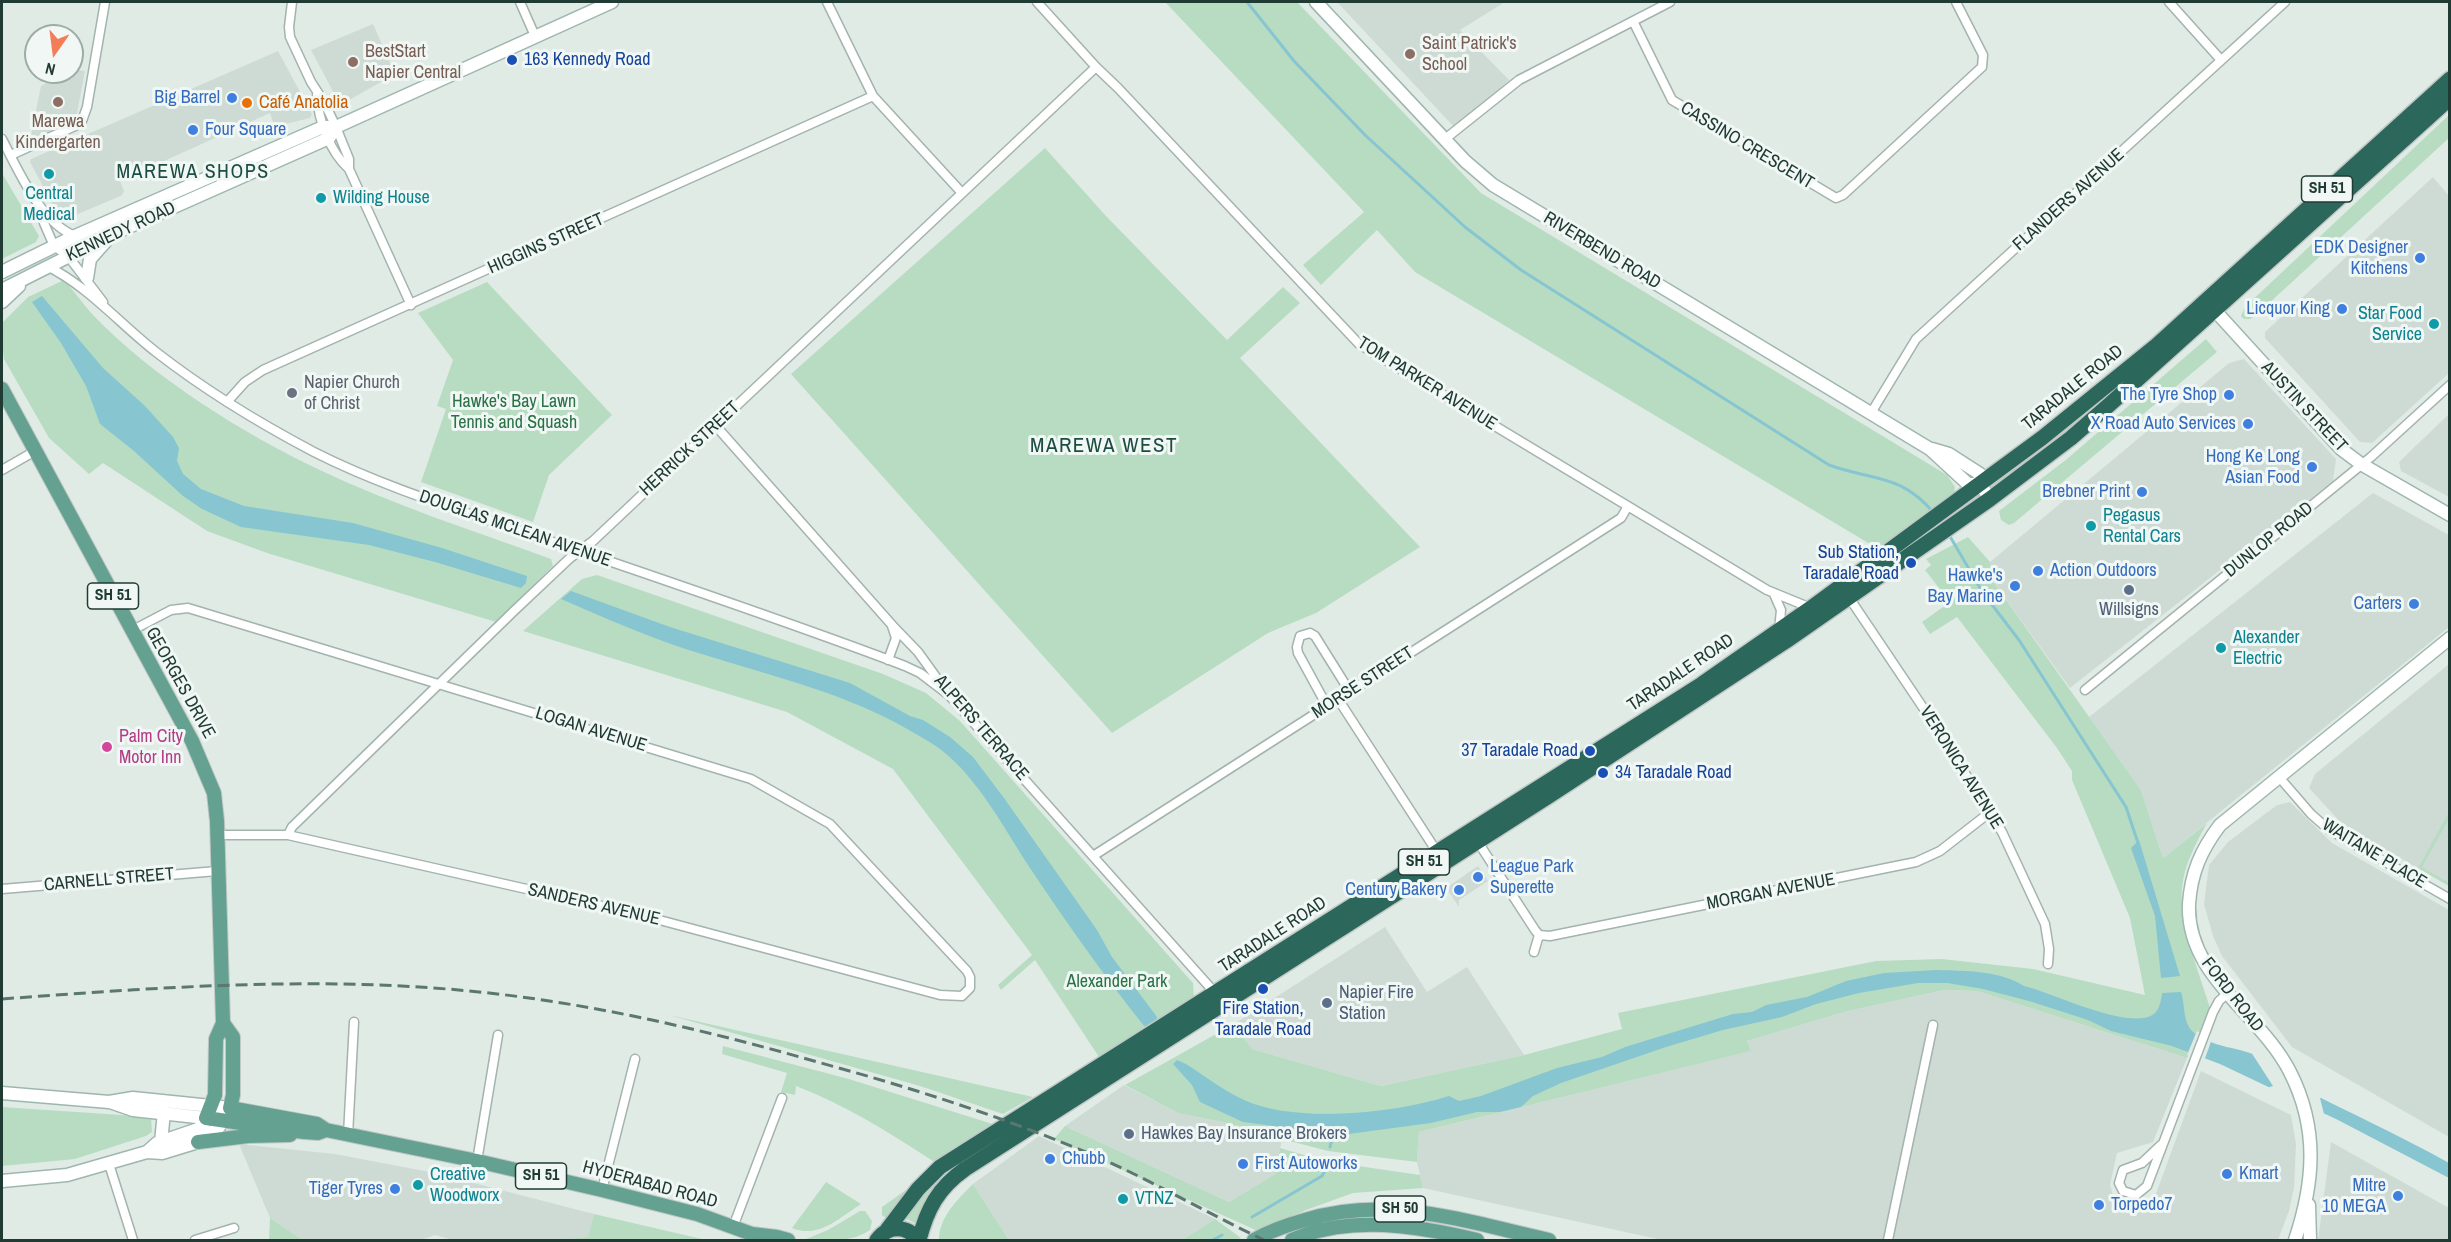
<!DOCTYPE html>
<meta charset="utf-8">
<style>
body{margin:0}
#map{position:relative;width:2451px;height:1242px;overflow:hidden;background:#e0ebe6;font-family:"Archivo Narrow",sans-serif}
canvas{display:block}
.frame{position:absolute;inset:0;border:3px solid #203b34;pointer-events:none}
.north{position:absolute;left:24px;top:24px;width:60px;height:60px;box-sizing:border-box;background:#f0f7f4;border:2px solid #9daca7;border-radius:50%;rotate:194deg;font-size:16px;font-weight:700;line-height:24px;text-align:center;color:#203b34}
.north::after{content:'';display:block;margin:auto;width:21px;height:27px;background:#f37d56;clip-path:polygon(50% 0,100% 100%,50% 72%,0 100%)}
</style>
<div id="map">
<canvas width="2451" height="1242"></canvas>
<div class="frame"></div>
<div class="north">N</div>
</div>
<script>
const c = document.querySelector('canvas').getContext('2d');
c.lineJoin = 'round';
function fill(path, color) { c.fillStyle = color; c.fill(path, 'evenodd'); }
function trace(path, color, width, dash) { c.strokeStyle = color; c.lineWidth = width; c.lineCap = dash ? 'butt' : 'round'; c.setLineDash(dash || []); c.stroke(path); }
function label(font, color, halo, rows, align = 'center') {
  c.font = font + ' "Archivo Narrow",sans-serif'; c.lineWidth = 6; c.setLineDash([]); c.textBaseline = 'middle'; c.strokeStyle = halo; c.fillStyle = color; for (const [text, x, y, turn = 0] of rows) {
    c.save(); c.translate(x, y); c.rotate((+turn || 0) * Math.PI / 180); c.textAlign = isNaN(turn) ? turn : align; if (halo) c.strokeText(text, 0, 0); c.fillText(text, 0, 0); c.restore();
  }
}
fill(new Path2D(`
 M 1337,2 L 1505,2 L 1460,30 L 1509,80 L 1460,127 L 1455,128 Z
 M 373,24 L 395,74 L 344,103 L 338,101 L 311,50 Z
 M 278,51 L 312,114 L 310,118 L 277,126 L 274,125 L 270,113 L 120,181 L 124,191 L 122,195 L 116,198 L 66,219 L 60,218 L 30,162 L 31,159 Z
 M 72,69 L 85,71 L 76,119 L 30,141 L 41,86 L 67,72 L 72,72 Z
 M 2433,177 L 2449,196 L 2449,373 L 2372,443 L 2360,442 L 2265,338 L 2265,332 Z
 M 2244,359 L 2336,459 L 2333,481 L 2070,688 L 1992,580 L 1990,562 L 2229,363 Z
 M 2449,414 L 2449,497 L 2401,471 L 2399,462 Z
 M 2373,493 L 2449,535 L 2449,627 L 2163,858 L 2141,790 L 2089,717 Z
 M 2449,664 L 2449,886 L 2344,826 L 2309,788 L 2315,774 Z
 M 2290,802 L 2332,843 L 2449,910 L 2449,1137 L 2292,1047 L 2222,956 L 2213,936 L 2204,904 L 2209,865 L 2228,842 L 2277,805 Z
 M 1478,866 L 1488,881 L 1459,900 L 1459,907 L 1449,892 L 1449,886 Z
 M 1385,927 L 1427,992 L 1467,967 L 1524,1055 L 1381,1086 L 1252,1049 L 1234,1024 Z
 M 1944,990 L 1977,991 L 2187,1058 L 2153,1142 L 2117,1153 L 2110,1185 L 2114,1199 L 2131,1209 L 2144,1208 L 2154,1199 L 2201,1071 L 2291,1115 L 2296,1144 L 2294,1188 L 2289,1211 L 2278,1240 L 1662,1240 L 1423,1188 L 1417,1162 L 1419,1132 L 1750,1051 L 1747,1041 L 1848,1011 Z
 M 1124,1085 L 1178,1113 L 1265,1131 L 1282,1139 L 1275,1174 L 1229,1202 L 1065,1126 Z
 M 1039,1136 L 1215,1219 L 1182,1240 L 1009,1240 L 973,1184 Z
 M 2331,1142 L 2449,1208 L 2449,1240 L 2318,1240 Z
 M 239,1144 L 335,1154 L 435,1173 L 594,1214 L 588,1238 L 559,1240 L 453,1240 L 435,1235 L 421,1240 L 303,1240 L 270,1218 Z`), '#cedbd5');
fill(new Path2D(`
 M 1165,2 L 1297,2 L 1481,193 L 1947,475 L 1955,487 L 1953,497 L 1880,550 L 1415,272 L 1377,230 L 1321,285 L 1303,265 L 1364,212 Z
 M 2449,115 L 2449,138 L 2255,316 L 2250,319 L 2244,319 L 2241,316 L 2245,307 Z
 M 1045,148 L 1106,216 L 1227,340 L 1283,287 L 1300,303 L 1240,358 L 1420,547 L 1316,613 L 1268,633 L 1112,733 L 791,374 Z
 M 2,173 L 39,236 L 36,242 L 2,259 Z
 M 64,280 C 74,291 83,304 93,315 C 152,377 245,435 322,471 C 396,506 474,531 551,559 L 553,566 L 496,622 L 267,553 L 207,531 L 103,463 L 89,474 L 49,438 L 4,359 L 2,344 L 3,322 L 28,297 Z
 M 487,282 L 612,415 L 549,475 L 533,522 L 421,482 L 446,409 L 437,406 L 453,360 L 418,313 Z
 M 2206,339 L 2217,352 L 2014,523 L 2009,525 L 2001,520 L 1999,511 L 2067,459 Z
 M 1968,537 L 1990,562 L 1992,580 L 2141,790 L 2163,858 L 2207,823 C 2196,843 2184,865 2182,888 C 2179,924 2200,975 2211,1011 L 2187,1058 L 1977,991 L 1944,990 L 1848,1011 L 1747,1041 L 1751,1051 L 1419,1132 L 1417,1162 L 1328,1151 L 1282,1139 L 1265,1131 L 1178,1113 L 1125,1085 L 1234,1024 L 1252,1049 L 1381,1086 L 1524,1055 L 1622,1029 L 1618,1013 L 1876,961 L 1942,959 L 2033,969 L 2145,995 L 2130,918 L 2072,780 L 2072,771 L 2057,748 L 1957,617 L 1930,634 L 1922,622 L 1950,602 L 1925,570 L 1931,565 L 1926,559 Z
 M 597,575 L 883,674 L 926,693 L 960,721 L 1193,983 L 1194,999 L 1101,1060 L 1035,960 L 1001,990 L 998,985 L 1032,955 L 893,769 L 787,712 L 523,631 L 582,579 Z
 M 2449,812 L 2449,819 L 2422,867 L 2449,883 L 2449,886 L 2418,868 Z
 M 669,1015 L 1033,1097 L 1003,1114 L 920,1086 Z
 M 723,1046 L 849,1079 L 999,1126 L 933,1161 C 888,1132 846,1105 796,1086 L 795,1095 L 781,1092 L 787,1073 L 722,1054 Z
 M 2,1107 L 151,1117 L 152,1132 L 146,1136 L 75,1159 L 2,1166 Z
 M 1065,1126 L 1229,1202 L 1275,1174 L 1280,1148 L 1324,1161 L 1420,1175 L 1423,1188 L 1353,1193 L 1306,1210 L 1260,1232 L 1054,1139 Z
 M 1014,1127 L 959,1167 L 919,1222 L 916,1224 L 907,1219 L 906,1217 L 940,1176 Z
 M 826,1182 L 861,1204 C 839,1218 819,1239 792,1228 Z
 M 973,1184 L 1009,1240 L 939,1240 C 939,1217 958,1199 973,1184 Z
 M 906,1190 L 907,1190 L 886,1218 L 882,1215 L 882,1207 Z
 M 860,1211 L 865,1211 L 872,1221 L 870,1230 C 853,1242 827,1242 806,1239 L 828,1230 Z
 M 594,1214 L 702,1239 L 706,1240 L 559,1240 L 588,1237 Z
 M 270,1218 L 303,1240 L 306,1240 L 269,1240 Z
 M 1215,1219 L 1241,1238 L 1237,1240 L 1182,1240 Z`), '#b8dcc2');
fill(new Path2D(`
 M 42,296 L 103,368 L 145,406 L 173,437 L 179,448 L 177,461 L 183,474 L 201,489 L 244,506 L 353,523 L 442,548 L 527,576 L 526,583 L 521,588 L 435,562 L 369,545 L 241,527 L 202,509 L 183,496 L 134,451 L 100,424 L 86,386 L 61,343 L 32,302 Z
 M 571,591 L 670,627 L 850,683 L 910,716 L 923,720 L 950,737 L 973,757 L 1004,798 L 1097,930 L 1112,957 L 1157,1017 L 1156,1023 L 1152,1027 L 1144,1026 C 1104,976 1066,922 1030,868 C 1003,827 979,779 940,749 C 931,742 919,736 909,730 C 845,693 775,677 705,655 C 655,640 609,620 561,599 Z
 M 2139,840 L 2180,976 L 2161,978 L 2155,916 L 2131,848 Z
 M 1937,970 C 1966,971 1999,970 2024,986 C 2051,992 2131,1032 2154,1014 C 2160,1009 2161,1000 2162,993 L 2181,992 C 2185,1004 2183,1022 2192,1031 C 2209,1048 2243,1047 2265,1059 C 2278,1067 2288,1080 2301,1088 C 2350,1113 2401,1136 2449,1163 L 2449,1178 L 2338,1120 L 2220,1064 L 2172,1046 L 2111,1031 L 2088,1020 L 2029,1001 L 1983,989 L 1947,983 L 1918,983 L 1859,993 L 1816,1004 L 1782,1017 L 1723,1030 L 1666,1047 L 1561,1083 L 1533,1096 L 1521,1107 L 1500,1112 L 1477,1112 L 1431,1123 L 1341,1135 L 1243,1122 L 1200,1102 L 1192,1085 L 1173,1064 L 1177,1060 L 1186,1064 C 1205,1076 1224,1091 1244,1100 C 1296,1124 1396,1113 1449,1096 L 1459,1101 L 1481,1096 L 1557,1068 L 1602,1057 L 1625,1047 L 1733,1014 L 1752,1012 L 1766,1005 L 1807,997 L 1846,981 L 1884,973 Z`), '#87c5d1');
fill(new Path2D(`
 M 2197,1031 L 2212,1039 L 2204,1061 L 2187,1055 Z
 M 2249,1049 L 2284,1068 L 2301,1084 L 2327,1095 L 2320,1098 L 2325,1118 L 2264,1089 L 2273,1086 Z`), '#e0ebe6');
trace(new Path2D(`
 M 1247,2 L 1294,61 L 1365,135 L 1465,227 L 1521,270 L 1829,465 C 1873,481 1900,473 1934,513
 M 1948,533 L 1983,593 L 2019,640 L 2126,807 L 2138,843
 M 1330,1147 L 1334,1131
 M 1252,1217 L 1322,1176 L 1327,1167
 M 1213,1240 L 1222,1235`), '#87c5d1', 3);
const street = new Path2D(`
 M 292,2 L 289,27 L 290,37 L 311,82 L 324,102 L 336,127 L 349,159 L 349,169 L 411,305
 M 520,2 L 535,36
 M 827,2 L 873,96 L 962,193
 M 1037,2 L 1096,67 L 1118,88 L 1359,344 L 1767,590 L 1811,608
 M 2169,2 L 2221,60
 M 1633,21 L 1672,100 L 1836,198 L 1843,195 L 1982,67 L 1983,55 L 1956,2
 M 317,95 C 318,120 330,152 349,169
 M 2,139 C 18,170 41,223 75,236
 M 1445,139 L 1519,80 L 1670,2
 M 11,155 L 77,125 L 82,121 L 87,107 L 105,2
 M 44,212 L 44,223 L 54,246 L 68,256 L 103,302
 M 47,266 C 89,287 120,324 156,352 C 206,391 259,423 314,452 C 385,488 463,511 538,537 C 661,579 784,620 905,666 L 920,673 L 949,695
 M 227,402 L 245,382 L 263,370 L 873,96
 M 1871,413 L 1916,339 L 2285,2
 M 715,425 L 892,625 L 918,652 L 949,695 L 1216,994
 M 2,470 L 35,451
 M 1774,594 L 1781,610 L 1779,630
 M 1848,596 L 1926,712 L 2002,832 L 2045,924 L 2049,949 L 2048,964
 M 131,631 L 171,610 L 188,608 L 751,779 L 830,824 L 967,971 L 970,977 L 970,988 L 962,996 L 940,995 L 637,914 L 288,835 L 216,835
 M 888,660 L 896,638 L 892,626
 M 2085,690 L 2371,457 L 2450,385
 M 1338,699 L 1439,855
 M 1327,706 L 1298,653 L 1297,647 L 1300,636 L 1310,633 L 1315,636 L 1350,692
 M 2279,777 L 2311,814 L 2328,829 L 2450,899
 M 288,835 L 292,827 L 515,610 L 570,558 L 593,541 L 1096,67
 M 1476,839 L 1535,930 L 1539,935 L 1550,936 L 1916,862 L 1940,851 L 1989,813
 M 1093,856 L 1621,518 L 1628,506
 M 2,889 L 217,871
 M 1534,952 L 1539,935
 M 348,1135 L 354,1022
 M 2161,1145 L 2142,1163 L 2123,1170 L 2119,1183 L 2123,1191 L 2136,1195 L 2147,1186 L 2213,1012 L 2219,1001 L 2228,993
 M 477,1161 L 498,1035
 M 109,1164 L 133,1240
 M 602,1190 L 635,1059
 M 733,1227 L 782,1098
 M 195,1240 L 234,1228
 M 1888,1240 L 1933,1025`);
const secondary = new Path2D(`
 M 1316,2 L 1465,161 L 1493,185 L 1930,449 L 1968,484 L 1980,484
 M 2,272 L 75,236 L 323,127 L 336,127 L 612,2
 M 87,278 L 90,259 L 106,241
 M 2,290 L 113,234 L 329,138 L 336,127
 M 2,302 L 19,286
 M 2209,304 L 2341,449 L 2361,464 L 2450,515
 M 1932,449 L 1949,454 L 1980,474 L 1980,484 L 1990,499
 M 2,1093 L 109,1102 L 133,1098 L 230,1108 L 219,1127 L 198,1142 L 162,1153 L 147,1152 L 67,1175 L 2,1181
 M 110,1102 L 133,1110 L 206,1118 L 203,1125 L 198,1129 L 157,1143 L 147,1152
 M 161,1142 L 164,1112
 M 2309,1205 L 2310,1240
 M 2295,1240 C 2314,1183 2319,1129 2290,1072 C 2261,1014 2186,976 2189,904 C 2191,873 2201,850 2220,825 L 2450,638`);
const primary = new Path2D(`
 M 2,389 L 192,741 L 214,793 L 217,821 L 223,1023 L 216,1039 L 215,1095 L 206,1118 L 304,1132 L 318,1133 L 326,1130
 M 223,1023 L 233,1037 L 233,1095 L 230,1108 L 317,1124 L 326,1130 L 477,1161 L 602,1190 L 697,1214 L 752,1234 L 777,1237 L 788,1240
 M 198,1142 L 248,1136 L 290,1135
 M 1254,1240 C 1270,1231 1287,1225 1305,1220 C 1390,1194 1466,1222 1549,1240
 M 1292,1240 C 1350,1214 1418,1226 1477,1240`);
const highway = new Path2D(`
 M 887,1230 L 918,1189 L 940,1167 L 1702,684 L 1811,608 L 2042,438 L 2157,345 L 2450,79
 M 877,1240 C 888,1225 907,1225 918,1240
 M 919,1240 C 927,1209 938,1188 965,1169 L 1549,796 L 1786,641 L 1990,499 L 2071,438 L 2109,405 L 2450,98`);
trace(street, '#a3b3ad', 11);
trace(secondary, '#9eb7ae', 15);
trace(primary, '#c1c8c6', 16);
trace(highway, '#c1c8c6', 18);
trace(street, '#fff', 8);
trace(secondary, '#fff', 12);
trace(primary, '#64a191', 14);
trace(highway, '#2c675b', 15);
trace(new Path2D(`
 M 2,999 C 150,988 299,977 447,989 C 574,999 699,1028 821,1063 C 916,1089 1009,1119 1100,1158 C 1156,1183 1209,1214 1264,1240`), '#5b776f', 3, [12, 6]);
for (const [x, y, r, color] of [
 [1410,54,6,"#8d6e63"],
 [512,60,6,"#1a4fb4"],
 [353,62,6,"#8d6e63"],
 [232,98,6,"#3f7fe0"],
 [58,102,6,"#8d6e63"],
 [247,103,6,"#e8710a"],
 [193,130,6,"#3f7fe0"],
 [49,174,6,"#0f9aa8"],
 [321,198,6,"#0f9aa8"],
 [2420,258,6,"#3f7fe0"],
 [2342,309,6,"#3f7fe0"],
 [2434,324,6,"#0f9aa8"],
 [292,393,6,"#6b7280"],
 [2229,395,6,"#3f7fe0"],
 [2248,424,6,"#3f7fe0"],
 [2312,467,6,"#3f7fe0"],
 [2142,492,6,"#3f7fe0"],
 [2091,526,6,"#0f9aa8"],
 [1911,563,6,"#1a4fb4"],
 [2038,571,6,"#3f7fe0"],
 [2015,586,6,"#3f7fe0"],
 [2129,590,6,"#5c6f8a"],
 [2414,604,6,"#3f7fe0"],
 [2221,648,6,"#0f9aa8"],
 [107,747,6,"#d1479c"],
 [1590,751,6,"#1a4fb4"],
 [1603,773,6,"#1a4fb4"],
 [1478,877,6,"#3f7fe0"],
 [1459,890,6,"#3f7fe0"],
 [1263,989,6,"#1a4fb4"],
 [1327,1003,6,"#5c6f8a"],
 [1129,1134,6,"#5c6f8a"],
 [1050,1159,6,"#3f7fe0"],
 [1243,1164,6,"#3f7fe0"],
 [2227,1174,6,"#3f7fe0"],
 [418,1185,6,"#0f9aa8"],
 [395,1189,6,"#3f7fe0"],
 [2398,1196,6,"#3f7fe0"],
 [1123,1199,6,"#0f9aa8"],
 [2099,1205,6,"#3f7fe0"]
]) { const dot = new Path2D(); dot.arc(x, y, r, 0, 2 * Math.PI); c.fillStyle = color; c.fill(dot); trace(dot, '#f0f7f4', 2); }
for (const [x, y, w] of [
 [2327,189,51],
 [113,596,51],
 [1424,862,51],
 [541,1176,51],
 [1400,1209,51]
]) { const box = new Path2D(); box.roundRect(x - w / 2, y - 13, w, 26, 4.5); c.fillStyle = '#f0f7f4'; c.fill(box); trace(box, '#203b34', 1.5); }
label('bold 16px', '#203b34', null, [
 ["SH 51",2327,189],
 ["SH 51",113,596],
 ["SH 51",1424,862],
 ["SH 51",541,1176],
 ["SH 50",1400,1209]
]);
label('18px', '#785e54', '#f0f7f4', [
 ["Saint Patrick's",1422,44],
 ["School",1422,65],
 ["BestStart",365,52],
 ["Napier Central",365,73],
 ["Marewa",58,122,"center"],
 ["Kindergarten",58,143,"center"]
], 'left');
label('18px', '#164399', '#f0f7f4', [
 ["163 Kennedy Road",524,60],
 ["Sub Station,",1899,553,"right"],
 ["Taradale Road",1899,574,"right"],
 ["37 Taradale Road",1578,751,"right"],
 ["34 Taradale Road",1615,773],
 ["Fire Station,",1263,1009,"center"],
 ["Taradale Road",1263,1030,"center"]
], 'left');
label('18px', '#366cbe', '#f0f7f4', [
 ["Big Barrel",220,98],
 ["Four Square",205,130,"left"],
 ["EDK Designer",2408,248],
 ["Kitchens",2408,269],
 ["Licquor King",2330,309],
 ["The Tyre Shop",2217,395],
 ["X Road Auto Services",2236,424],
 ["Hong Ke Long",2300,457],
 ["Asian Food",2300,478],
 ["Brebner Print",2130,492],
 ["Action Outdoors",2050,571,"left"],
 ["Hawke's",2003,576],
 ["Bay Marine",2003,597],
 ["Carters",2402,604],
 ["League Park",1490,867,"left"],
 ["Superette",1490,888,"left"],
 ["Century Bakery",1447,890],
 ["Chubb",1062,1159,"left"],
 ["First Autoworks",1255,1164,"left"],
 ["Kmart",2239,1174,"left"],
 ["Mitre",2386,1186],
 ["10 MEGA",2386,1207],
 ["Tiger Tyres",383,1189],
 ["Torpedo7",2111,1205,"left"]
], 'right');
label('18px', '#c56008', '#f0f7f4', [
 ["Café Anatolia",259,103]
], 'left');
label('18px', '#203b34', '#f0f7f4', [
 ["CASSINO CRESCENT",1747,146,31],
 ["FLANDERS AVENUE",2069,200,-42],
 ["KENNEDY ROAD",121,232,-25],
 ["HIGGINS STREET",546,244,-24],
 ["RIVERBEND ROAD",1602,251,31],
 ["TOM PARKER AVENUE",1427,384,32],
 ["TARADALE ROAD",2073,388,-39],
 ["AUSTIN STREET",2304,407,47],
 ["HERRICK STREET",690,449,-43],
 ["DOUGLAS MCLEAN AVENUE",515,529,19],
 ["DUNLOP ROAD",2269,540,-39],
 ["TARADALE ROAD",1681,673,-34],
 ["GEORGES DRIVE",180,683,61],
 ["MORSE STREET",1363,683,-33],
 ["ALPERS TERRACE",981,728,49],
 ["LOGAN AVENUE",591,730,17],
 ["VERONICA AVENUE",1961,768,58],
 ["WAITANE PLACE",2374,854,31],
 ["CARNELL STREET",109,880,-5],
 ["MORGAN AVENUE",1771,892,-11],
 ["SANDERS AVENUE",594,905,13],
 ["TARADALE ROAD",1273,935,-33],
 ["FORD ROAD",2232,995,52],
 ["HYDERABAD ROAD",650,1185,15]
]);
label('18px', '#0d838f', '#f0f7f4', [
 ["Central",49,194,"center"],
 ["Medical",49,215,"center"],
 ["Wilding House",333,198],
 ["Star Food",2422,314,"right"],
 ["Service",2422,335,"right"],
 ["Pegasus",2103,516],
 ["Rental Cars",2103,537],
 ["Alexander",2233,638],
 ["Electric",2233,659],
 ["Creative",430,1175],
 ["Woodworx",430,1196],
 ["VTNZ",1135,1199]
], 'left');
label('18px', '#5b616d', '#f0f7f4', [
 ["Napier Church",304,383],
 ["of Christ",304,404]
], 'left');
label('18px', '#2a7246', '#f0f7f4', [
 ["Hawke's Bay Lawn",514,402],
 ["Tennis and Squash",514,423],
 ["Alexander Park",1117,982]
]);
label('18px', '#4e5e75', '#f0f7f4', [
 ["Willsigns",2129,610,"center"],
 ["Napier Fire",1339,993],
 ["Station",1339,1014],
 ["Hawkes Bay Insurance Brokers",1141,1134]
], 'left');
label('18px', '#b23c85', '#f0f7f4', [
 ["Palm City",119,737],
 ["Motor Inn",119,758]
], 'left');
c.letterSpacing = '1.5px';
label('20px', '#1c4d41', '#f0f7f4', [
 ["MAREWA SHOPS",193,173]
]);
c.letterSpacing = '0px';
c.letterSpacing = '1.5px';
label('21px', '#1c4d41', '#f0f7f4', [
 ["MAREWA WEST",1104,446]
]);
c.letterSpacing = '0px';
</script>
